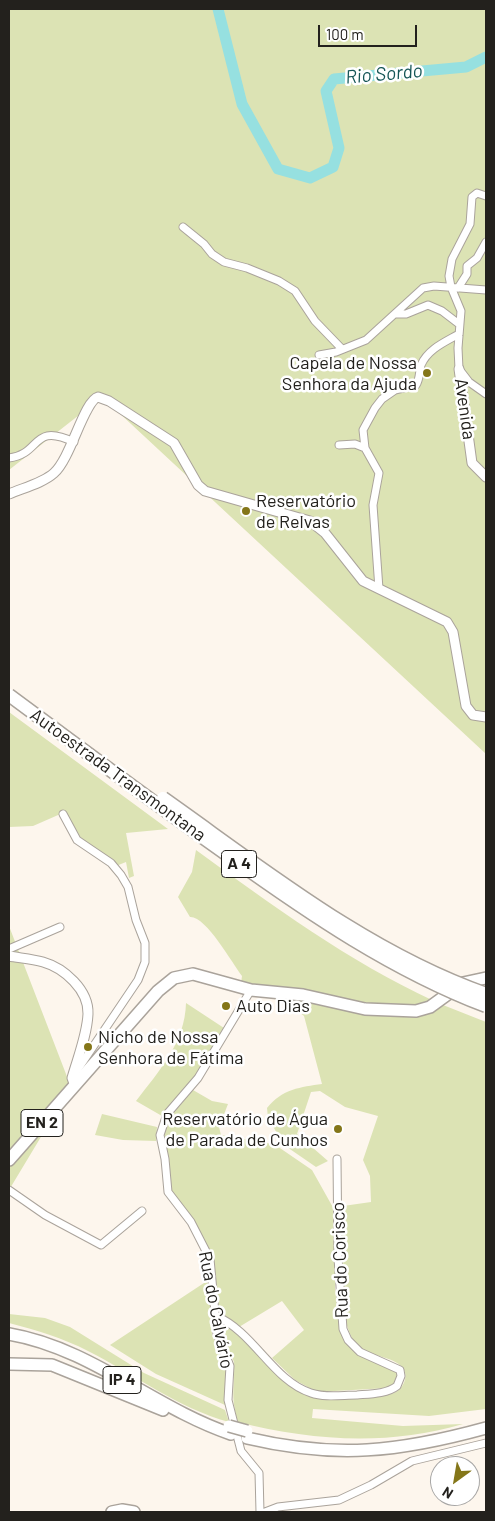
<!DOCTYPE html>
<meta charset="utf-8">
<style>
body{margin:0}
#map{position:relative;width:495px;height:1521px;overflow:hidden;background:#fdf6ed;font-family:Barlow,sans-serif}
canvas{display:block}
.frame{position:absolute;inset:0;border:10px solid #23211d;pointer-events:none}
.north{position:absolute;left:430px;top:1456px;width:50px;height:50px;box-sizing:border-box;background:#fff;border:1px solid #a7a6a5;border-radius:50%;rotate:212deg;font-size:14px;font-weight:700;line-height:20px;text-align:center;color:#23211d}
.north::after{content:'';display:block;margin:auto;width:18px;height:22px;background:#847619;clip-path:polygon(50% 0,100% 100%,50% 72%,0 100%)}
.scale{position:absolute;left:318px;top:25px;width:99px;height:22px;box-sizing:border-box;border:2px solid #23211d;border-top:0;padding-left:6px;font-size:15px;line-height:18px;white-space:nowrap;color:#23211d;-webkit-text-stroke:4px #fff;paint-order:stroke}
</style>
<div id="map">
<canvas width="495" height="1521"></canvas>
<div class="frame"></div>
<div class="north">N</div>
<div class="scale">100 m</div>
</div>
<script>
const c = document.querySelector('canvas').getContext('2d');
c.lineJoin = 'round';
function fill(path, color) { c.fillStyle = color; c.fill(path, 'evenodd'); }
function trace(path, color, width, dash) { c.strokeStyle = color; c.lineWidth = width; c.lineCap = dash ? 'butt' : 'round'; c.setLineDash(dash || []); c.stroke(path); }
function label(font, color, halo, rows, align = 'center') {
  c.font = font + ' Barlow,sans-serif'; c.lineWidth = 5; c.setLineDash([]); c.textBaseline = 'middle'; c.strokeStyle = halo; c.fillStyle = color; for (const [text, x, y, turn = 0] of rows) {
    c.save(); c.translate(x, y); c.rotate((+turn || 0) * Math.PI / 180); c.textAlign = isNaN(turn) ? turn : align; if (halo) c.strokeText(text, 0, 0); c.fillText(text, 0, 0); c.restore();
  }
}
fill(new Path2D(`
 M 9,9 L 486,9 L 486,754 L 102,397 L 9,470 Z
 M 9,712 L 168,829 L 126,833 L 134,876 L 129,878 L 126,862 L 116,866 L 82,840 L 65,812 L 33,826 L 9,827 Z
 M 196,850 C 273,906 348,961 434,1001 C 396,1018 286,991 241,983 L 242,976 C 232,963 206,916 190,917 L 178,897 L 192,872 Z
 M 9,926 L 71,1087 L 9,1190 Z
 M 270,997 L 433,1011 L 443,1005 L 486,1022 L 486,1409 L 429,1416 L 313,1409 L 312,1418 L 403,1426 L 463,1424 C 388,1446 312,1441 238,1422 C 230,1396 235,1386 234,1362 C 233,1358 221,1339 219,1330 L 222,1327 C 239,1327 270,1368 285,1380 C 309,1400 364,1403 394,1393 C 403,1389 409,1377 403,1368 C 393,1356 371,1357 359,1347 C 336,1327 341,1249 340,1219 L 343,1206 L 371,1202 L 370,1176 L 363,1160 L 378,1116 L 345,1107 L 320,1091 L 311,1092 L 297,1134 L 328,1161 L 316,1167 L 284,1145 L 268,1118 L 267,1108 C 282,1089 301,1087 322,1084 L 304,1016 L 294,1008 Z
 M 186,1003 L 224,1028 L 194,1080 L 162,1116 L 136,1101 C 159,1071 185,1043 186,1003 Z
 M 193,1090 L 212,1101 L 228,1104 L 219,1127 L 221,1135 L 274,1144 L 312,1170 L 335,1211 L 335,1288 L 340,1332 L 357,1354 L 395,1370 L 398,1375 L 395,1383 L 388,1388 L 317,1392 L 295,1380 L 272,1358 L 304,1330 L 282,1301 L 239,1327 L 222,1313 L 219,1307 L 213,1257 L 191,1218 L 170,1194 L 162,1142 L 164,1124 Z
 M 102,1114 L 157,1127 L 156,1141 L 123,1140 L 95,1135 Z
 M 207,1281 L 210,1292 L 212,1335 L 226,1366 L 225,1405 L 156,1374 L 110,1345 Z
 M 9,1314 L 45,1318 L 70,1327 L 144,1373 L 225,1410 L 229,1422 C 178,1408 135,1375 88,1351 C 63,1338 36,1330 9,1323 Z`), '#dce3b4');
trace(new Path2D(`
 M 218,9 L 242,104 L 278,169 L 310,178 L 333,167 L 339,148 L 326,91 L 334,79 L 466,67 L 486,57`), '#96e0e0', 11);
const minor = new Path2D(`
 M 486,196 L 477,193 L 472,197 L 470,224 L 452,259 L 449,276 L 451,287 L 461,311 L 458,348 L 459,369 L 469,382 L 486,394
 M 183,227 L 204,244 L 212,254 L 224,262 L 247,268 L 279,281 L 295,291 L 315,321 L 342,349
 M 458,288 L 467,274 L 467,266 L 477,258 L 486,242
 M 396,314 L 406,314 L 428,305 L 442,311 L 459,324
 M 319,355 L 336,352 L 366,340 L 423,288 L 434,286 L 486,290
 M 339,445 L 355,444 L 365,448
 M 9,458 C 42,454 31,422 74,442
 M 379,589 L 373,505 L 379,473 L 365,448 L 363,430 L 375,408 L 382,399 L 395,390 L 416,385 C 420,379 419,372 421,365 C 428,349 445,342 459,334
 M 63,814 L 77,840 L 111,863 L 121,875 L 128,887 L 136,920 L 145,943 L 145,962 L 138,980 L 74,1075
 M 9,949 L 60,927
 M 251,990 L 198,1078 L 167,1114 L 160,1135 L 165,1159 L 168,1192 L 191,1222 L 210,1259 L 217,1334 L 230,1366 L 228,1400 L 241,1451 L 259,1473 L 260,1512
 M 9,1190 L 45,1215 L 101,1245 L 142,1211
 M 216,1316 C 254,1332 273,1381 311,1393 C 325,1398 342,1395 357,1395 C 369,1394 387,1394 397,1386 L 401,1376 L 400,1370 L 360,1352 L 348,1340 L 343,1329 L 338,1258 L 337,1159
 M 265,1512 L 278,1507 L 339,1500 L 371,1485 L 412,1461 L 486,1443`);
const tertiary = new Path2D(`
 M 459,369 L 472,463 L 486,477
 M 9,494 C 23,488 43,483 54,473 C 71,458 84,401 98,397 L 109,401 L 174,443 L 198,485 L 205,491 L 310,521 L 325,533 L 363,581 L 447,622 L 453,632 L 466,706 L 473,715 L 486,717
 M 9,956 C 20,958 32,959 43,962 C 64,968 89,990 88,1014 C 87,1035 78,1057 72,1078 L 75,1086`);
const primary = new Path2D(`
 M 9,1160 L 158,991 L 174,978 L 193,974 L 251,990 L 303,995 L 365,1009 L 416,1011 L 430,1007 L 463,983 L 486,978
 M 112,1512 L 122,1510 L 134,1512`);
const trunk = new Path2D(`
 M 9,1334 C 91,1348 154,1408 231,1434
 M 9,1364 L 52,1365 L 163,1410
 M 247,1438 C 336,1459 399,1452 486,1428`);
trace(minor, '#aaa39b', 9);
trace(tertiary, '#aaa39b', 11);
trace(primary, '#aaa39b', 14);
trace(trunk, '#aaa39b', 14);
trace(minor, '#fff', 7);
trace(tertiary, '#fff', 9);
trace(primary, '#fff', 11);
trace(trunk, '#fff', 11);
const trunkBridge = new Path2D(`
 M 229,1426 L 247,1431`);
const motorwayBridge = new Path2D(`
 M 9,695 C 82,749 155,804 229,856 C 310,914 392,970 486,1006
 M 163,798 C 265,870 367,952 486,994`);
trace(trunkBridge, '#aaa39b', 14, []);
trace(motorwayBridge, '#aaa39b', 15, []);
trace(trunkBridge, '#fff', 11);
trace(motorwayBridge, '#fff', 12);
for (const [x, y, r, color] of [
 [427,373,5,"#847619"],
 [246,511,5,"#847619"],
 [226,1006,5,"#847619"],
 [88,1047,5,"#847619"],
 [338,1129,5,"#847619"]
]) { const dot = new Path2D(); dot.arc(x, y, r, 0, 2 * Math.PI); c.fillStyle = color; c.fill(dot); trace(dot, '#fff', 2); }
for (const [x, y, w] of [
 [239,864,35],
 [42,1123,42],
 [122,1380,38]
]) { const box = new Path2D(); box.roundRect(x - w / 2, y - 13.5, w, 27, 4); c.fillStyle = '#fff'; c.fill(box); trace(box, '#23211d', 1); }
label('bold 16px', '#23211d', null, [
 ["A 4",239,864],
 ["EN 2",42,1123],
 ["IP 4",122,1380]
]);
label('18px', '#23211d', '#fff', [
 ["Capela de Nossa",417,363,"right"],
 ["Senhora da Ajuda",417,384,"right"],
 ["Reservatório",256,501],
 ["de Relvas",256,522],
 ["Auto Dias",236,1006],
 ["Nicho de Nossa",98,1037],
 ["Senhora de Fátima",98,1058],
 ["Reservatório de Água",328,1119,"right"],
 ["de Parada de Cunhos",328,1140,"right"]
], 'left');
label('18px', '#23211d', '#fff', [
 ["Avenida",465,409,82],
 ["Autoestrada Transmontana",118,775,36],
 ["Rua do Corisco",340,1260,-92],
 ["Rua do Calvário",216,1310,79]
]);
label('italic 19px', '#155556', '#fff', [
 ["Rio Sordo",384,74,-5]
]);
</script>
